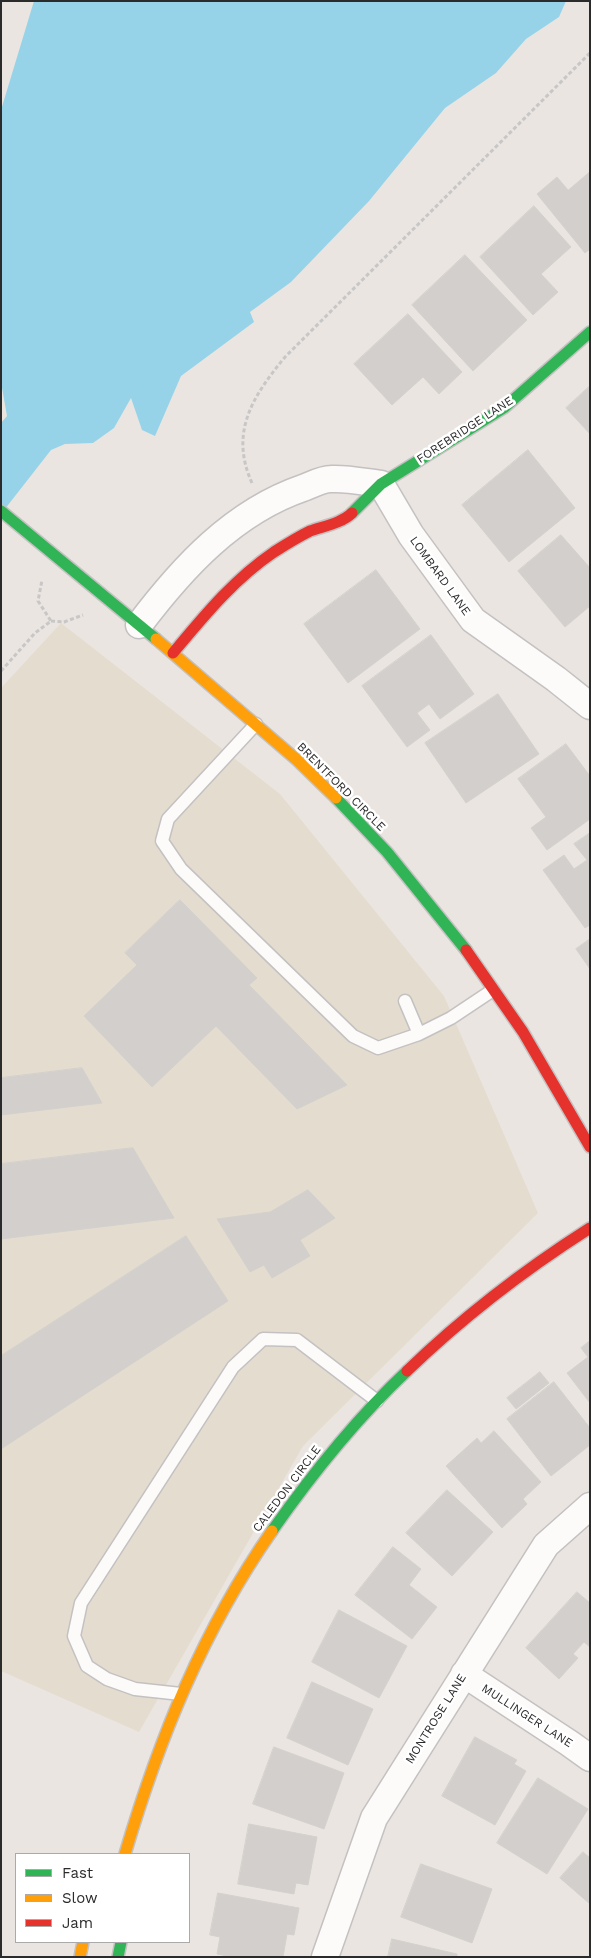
<!DOCTYPE html>
<style>
body{margin:0}
#map{position:relative;width:591px;height:1958px;overflow:hidden;background:#eae5e0;font-family:"Work Sans",sans-serif}
canvas{display:block}
.frame{position:absolute;inset:0;border:2px solid #2b2b2b;pointer-events:none}
.legend{position:absolute;left:15px;top:1853px;width:175px;height:90px;box-sizing:border-box;background:#fff;border:1px solid #aaa;margin:0;padding:6px 9px;list-style:none;font-size:15px;color:#2b2b2b}
.legend li{display:flex;align-items:center;gap:10px;height:25px}
.legend b{width:25px;border:1px solid #aaa}
</style>
<div id="map">
<canvas width="591" height="1958"></canvas>
<div class="frame"></div>
<ul class="legend">
<li><b style="height:6px;background:#30b455"></b>Fast</li>
<li><b style="height:6px;background:#ff9f0a"></b>Slow</li>
<li><b style="height:6px;background:#e5322d"></b>Jam</li>
</ul>
</div>
<script>
const c = document.querySelector('canvas').getContext('2d');
c.lineJoin = 'round';
function fill(path, color) { c.fillStyle = color; c.fill(path, 'evenodd'); }
function trace(path, color, width, dash) { c.strokeStyle = color; c.lineWidth = width; c.lineCap = dash ? 'butt' : 'round'; c.setLineDash(dash || []); c.stroke(path); }
function label(font, color, halo, rows, align = 'center') {
  c.font = font + ' "Work Sans",sans-serif'; c.lineWidth = 5; c.setLineDash([]); c.textBaseline = 'middle'; c.strokeStyle = halo; c.fillStyle = color; for (const [text, x, y, turn = 0] of rows) {
    c.save(); c.translate(x, y); c.rotate((+turn || 0) * Math.PI / 180); c.textAlign = isNaN(turn) ? turn : align; if (halo) c.strokeText(text, 0, 0); c.fillText(text, 0, 0); c.restore();
  }
}
fill(new Path2D(`
 M 61,623 L 280,794 L 444,996 L 538,1213 L 303,1446 L 139,1732 L 1,1671 L 1,688 Z`), '#e4ddcf');
fill(new Path2D(`
 M 34,1 L 566,1 L 559,17 L 526,39 L 496,73 L 445,108 L 369,201 L 291,282 L 250,312 L 254,322 L 181,376 L 155,436 L 142,430 L 131,398 L 114,428 L 93,443 L 65,444 L 51,450 L 1,514 L 1,423 L 7,416 L 1,382 L 1,110 Z`), '#96d3e9');
const building = new Path2D(`
 M 590,172 L 590,249 L 585,253 L 537,194 L 557,177 L 568,190 Z
 M 534,206 L 571,247 L 541,274 L 558,292 L 533,315 L 480,257 Z
 M 465,255 L 527,320 L 473,371 L 412,305 Z
 M 408,314 L 462,372 L 439,394 L 423,377 L 392,405 L 354,364 Z
 M 590,386 L 590,434 L 566,408 Z
 M 528,450 L 575,508 L 509,562 L 462,505 Z
 M 561,535 L 590,568 L 590,606 L 565,627 L 518,571 Z
 M 376,570 L 420,629 L 348,683 L 304,624 Z
 M 431,635 L 474,694 L 440,719 L 429,704 L 417,713 L 430,730 L 407,747 L 362,686 Z
 M 498,694 L 539,754 L 466,803 L 425,743 Z
 M 566,744 L 590,776 L 590,819 L 547,850 L 531,828 L 546,817 L 518,779 Z
 M 590,833 L 590,925 L 585,928 L 543,870 L 564,855 L 574,869 L 587,860 L 574,844 Z
 M 180,900 L 257,978 L 249,985 L 347,1085 L 297,1109 L 216,1026 L 152,1087 L 84,1016 L 137,965 L 125,953 Z
 M 590,939 L 590,969 L 576,949 Z
 M 82,1068 L 102,1103 L 1,1115 L 1,1078 Z
 M 133,1148 L 174,1218 L 1,1239 L 1,1164 Z
 M 308,1190 L 335,1218 L 300,1240 L 310,1256 L 272,1278 L 264,1265 L 250,1272 L 217,1219 L 270,1212 Z
 M 186,1236 L 228,1301 L 1,1449 L 1,1356 Z
 M 590,1341 L 590,1403 L 567,1373 L 588,1357 L 581,1348 Z
 M 540,1372 L 549,1383 L 516,1409 L 507,1398 Z
 M 554,1382 L 590,1428 L 590,1445 L 551,1476 L 507,1419 Z
 M 494,1431 L 541,1482 L 523,1499 L 527,1504 L 502,1528 L 446,1466 L 477,1438 L 481,1443 Z
 M 447,1490 L 493,1532 L 452,1576 L 406,1533 Z
 M 393,1547 L 421,1569 L 409,1585 L 437,1607 L 412,1639 L 355,1595 Z
 M 577,1592 L 590,1603 L 590,1647 L 584,1642 L 573,1654 L 578,1658 L 559,1679 L 526,1648 Z
 M 339,1610 L 407,1646 L 379,1698 L 312,1662 Z
 M 312,1682 L 373,1709 L 348,1765 L 287,1738 Z
 M 475,1737 L 517,1760 L 514,1764 L 526,1771 L 495,1825 L 442,1796 Z
 M 274,1747 L 344,1773 L 324,1829 L 253,1804 Z
 M 538,1778 L 588,1809 L 547,1874 L 497,1843 Z
 M 249,1824 L 317,1837 L 308,1885 L 296,1883 L 294,1894 L 238,1884 Z
 M 583,1852 L 590,1858 L 590,1904 L 560,1878 Z
 M 421,1864 L 492,1889 L 472,1943 L 401,1917 Z
 M 218,1893 L 299,1908 L 294,1935 L 287,1934 L 283,1957 L 232,1957 L 217,1954 L 220,1937 L 210,1935 Z
 M 392,1939 L 457,1954 L 457,1957 L 388,1957 Z`);
fill(building, '#d2cfcc');
trace(building, '#d4d1cd', 1);
const lane = new Path2D(`
 M 256,724 L 168,819 L 162,841 L 181,869 L 353,1036 L 378,1048 L 419,1034 L 451,1018 L 493,990
 M 405,1001 L 419,1034
 M 181,1694 L 135,1689 L 107,1679 L 87,1666 L 74,1636 L 81,1603 L 233,1367 L 263,1339 L 297,1340 L 377,1401`);
const street = new Path2D(`
 M 139,625 C 182,568 233,512 303,488 C 311,485 322,479 331,479 C 347,478 365,482 381,484 L 411,535 L 473,620 L 556,679 L 590,706
 M 464,1674 L 569,1743 L 590,1758
 M 325,1957 L 374,1818 L 546,1545 L 590,1506`);
const fast = new Path2D(`
 M 1,511 L 156,639
 M 352,513 L 381,484 L 505,407 L 590,332
 M 336,798 L 387,852 L 466,950
 M 272,1531 C 312,1474 356,1419 407,1371
 M 118,1957 L 121,1942`);
const slow = new Path2D(`
 M 156,639 L 297,760 L 336,798
 M 125,1854 C 159,1739 203,1630 272,1531
 M 80,1957 L 83,1942`);
const jam = new Path2D(`
 M 173,653 C 204,616 233,580 274,552 C 285,545 298,537 310,531 C 324,526 342,523 352,513
 M 466,950 L 523,1032 L 590,1147
 M 407,1371 C 463,1317 524,1270 590,1228`);
trace(lane, '#c3c1c1', 15);
trace(street, '#c3c1c1', 29);
trace(fast, '#c3c1c1', 14);
trace(slow, '#c3c1c1', 14);
trace(jam, '#c3c1c1', 14);
trace(new Path2D(`
 M 252,483 C 229,432 253,396 285,357 L 590,53
 M 51,621 L 64,622 L 83,615
 M 1,671 L 35,633 L 51,621 L 38,601 L 42,580`), '#c8c7c7', 3, [4, 2.5]);
trace(lane, '#fcfbfa', 12);
trace(street, '#fcfbfa', 26);
trace(fast, '#30b455', 11);
trace(slow, '#ff9f0a', 11);
trace(jam, '#e5322d', 11);
label('12px', '#2b2b2b', '#fff', [
 ["FOREBRIDGE LANE",465,430,-33],
 ["LOMBARD LANE",440,576,54],
 ["BRENTFORD CIRCLE",341,787,45],
 ["CALEDON CIRCLE",287,1489,-53],
 ["MULLINGER LANE",527,1716,33],
 ["MONTROSE LANE",436,1719,-58]
]);
</script>
